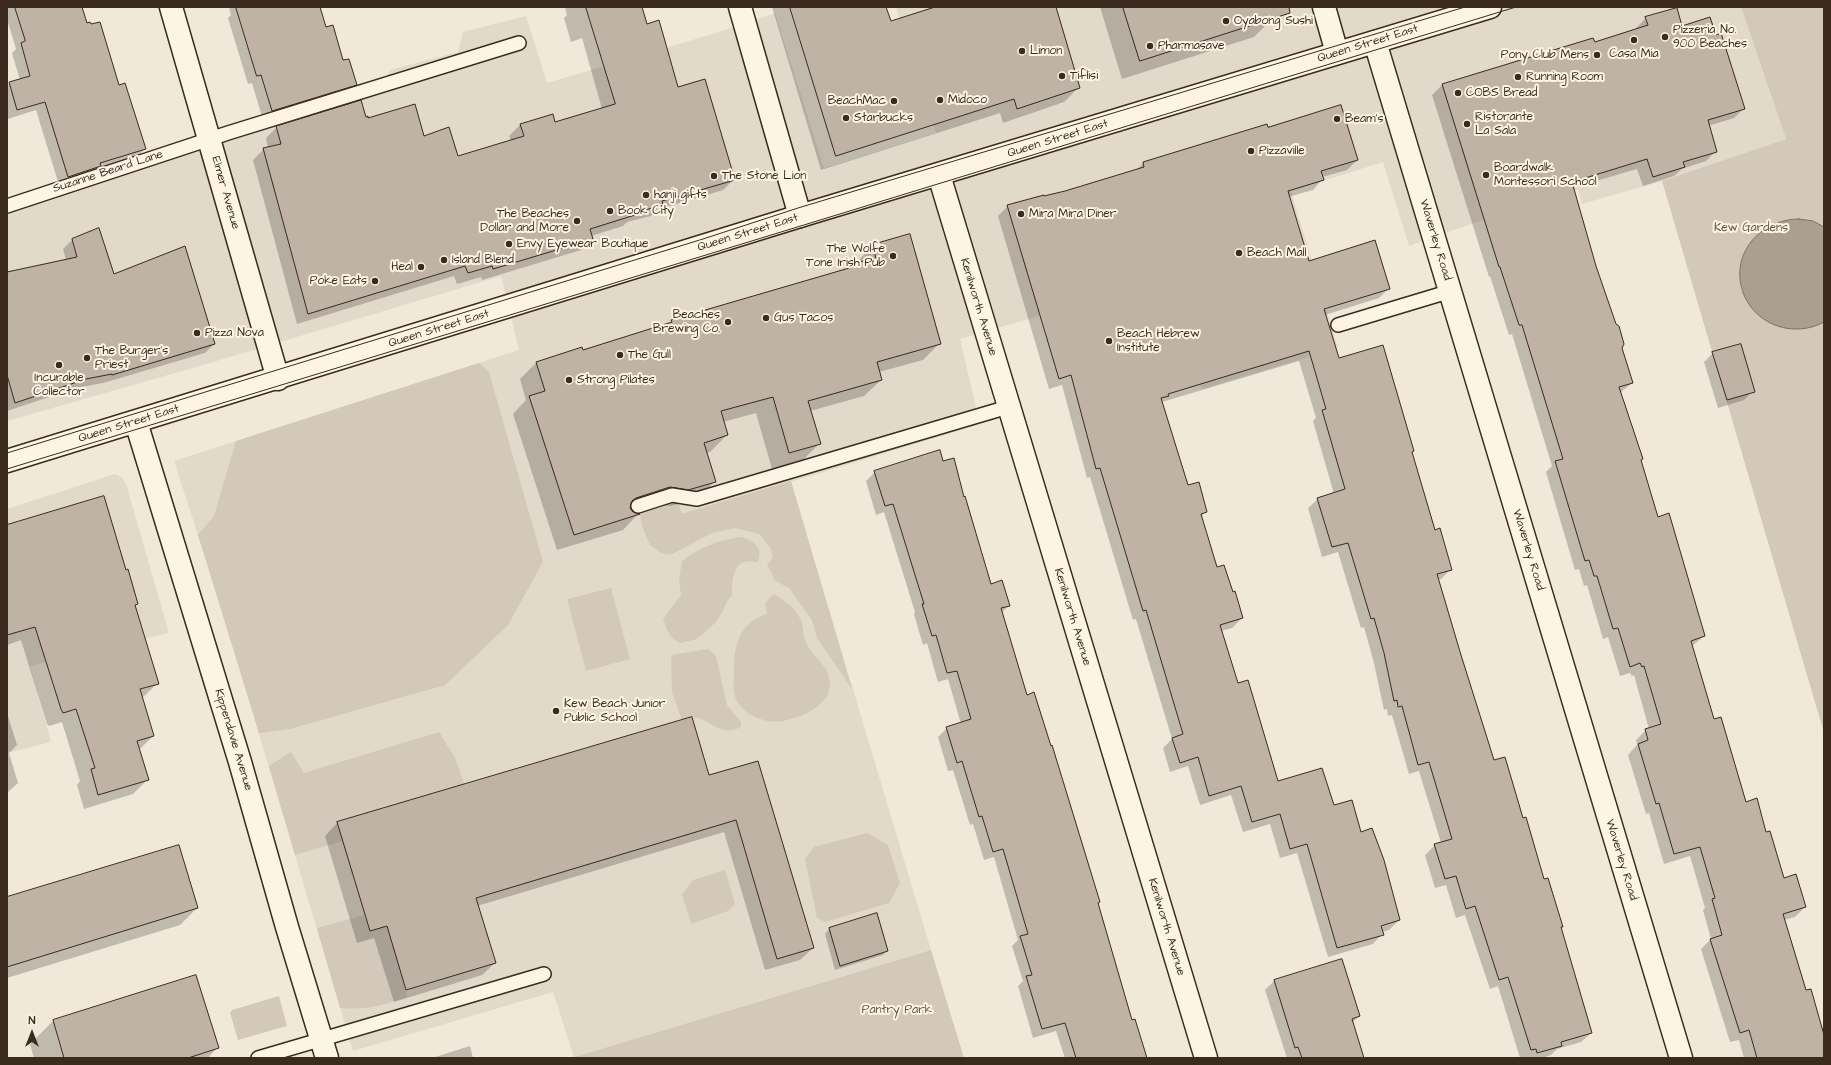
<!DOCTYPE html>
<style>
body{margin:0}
#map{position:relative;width:1831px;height:1065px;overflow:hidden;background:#f0e9d9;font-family:"Architects Daughter",sans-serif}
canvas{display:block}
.frame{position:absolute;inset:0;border:8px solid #3b2a1e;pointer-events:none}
.north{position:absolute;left:12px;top:1013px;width:40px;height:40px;-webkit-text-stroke:3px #fcf5e5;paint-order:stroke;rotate:0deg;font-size:11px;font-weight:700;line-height:16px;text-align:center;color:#3b2a1e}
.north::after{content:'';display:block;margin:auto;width:14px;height:18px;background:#3b2a1e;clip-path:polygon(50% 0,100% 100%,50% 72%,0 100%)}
</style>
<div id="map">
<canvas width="1831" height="1065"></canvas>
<div class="frame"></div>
<div class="north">N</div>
</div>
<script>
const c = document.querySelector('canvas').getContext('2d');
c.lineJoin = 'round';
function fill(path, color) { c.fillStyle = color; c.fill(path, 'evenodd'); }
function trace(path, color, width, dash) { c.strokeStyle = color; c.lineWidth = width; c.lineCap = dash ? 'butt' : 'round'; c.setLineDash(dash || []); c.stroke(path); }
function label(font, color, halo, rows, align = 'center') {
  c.font = font + ' "Architects Daughter",sans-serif'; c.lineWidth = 4; c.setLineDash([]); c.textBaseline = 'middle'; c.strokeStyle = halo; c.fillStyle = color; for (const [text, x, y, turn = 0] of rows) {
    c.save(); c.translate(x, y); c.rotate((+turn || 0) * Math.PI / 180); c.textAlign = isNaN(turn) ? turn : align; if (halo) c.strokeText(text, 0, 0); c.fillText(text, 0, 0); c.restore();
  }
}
fill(new Path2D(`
 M 896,7 L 1741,7 L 1786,139 L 1662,181 L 1582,204 L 1578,189 L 1459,228 L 1409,246 L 1383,162 L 1291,191 L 1338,348 L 1202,389 L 1184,342 L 1164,279 L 960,339 L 980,424 L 791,482 L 931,950 L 574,1057 L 553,992 L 353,1051 L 221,606 L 174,461 L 519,350 L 501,276 L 203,365 L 7,421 L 7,209 L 184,152 L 231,125 L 386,77 L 390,70 L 458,52 L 463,32 L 526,16 L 547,83 L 716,33 L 775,13 L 824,168 L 936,133 Z
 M 115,474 L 122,477 L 126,484 L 169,633 L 30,666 L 51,742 L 7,753 L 7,509 Z`), '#e1d9c9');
fill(new Path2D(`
 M 1741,7 L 1824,7 L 1824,733 L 1662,181 L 1786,139 Z
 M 479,363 L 489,372 L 543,562 L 508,625 L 445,685 L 290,729 L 259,733 L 198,535 L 214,516 L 236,441 Z
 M 791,481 L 852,689 L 817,638 L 812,620 L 789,588 L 774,580 L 772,573 L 767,565 L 773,558 L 770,547 L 759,534 L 735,528 L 712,533 L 670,555 L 661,553 L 650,545 L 642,526 L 640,514 L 678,502 L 682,514 Z
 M 742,537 C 754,542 763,546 758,562 C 733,557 732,576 732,595 L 727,601 L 722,613 L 715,623 L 697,639 L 680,643 C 669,637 667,631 663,619 L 681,595 L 679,579 L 682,561 C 700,547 719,540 742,537 Z
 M 611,588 L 630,659 L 586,671 L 567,599 Z
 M 774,594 C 786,602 798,609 802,624 C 804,631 803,638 807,645 C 813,656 826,664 829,677 C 836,703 803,718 782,721 C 763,724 738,713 734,693 C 733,686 734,678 734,672 C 734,646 739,622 767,614 L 765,604 Z
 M 708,649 L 716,656 L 727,705 L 741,722 L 741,727 C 719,738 709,717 692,717 C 689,717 685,719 682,720 L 672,692 L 671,655 Z
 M 439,732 L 455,758 L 465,785 L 337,822 L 343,841 L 295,855 L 269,766 L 291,752 L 304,773 Z
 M 867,833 L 888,845 L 900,883 L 889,903 L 825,922 L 817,918 L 805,859 L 814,847 Z
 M 725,870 L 735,904 L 728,911 L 691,924 L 682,894 L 693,880 Z
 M 364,915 L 370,931 L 387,926 L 407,997 C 380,1006 369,1010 340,1008 L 317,928 Z
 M 931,950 L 964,1058 L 574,1058 L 574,1057 Z
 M 279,996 L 287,1026 L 238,1040 L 230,1013 L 232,1010 Z`), '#d2c9ba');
const water = new Path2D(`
 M 1799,219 L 1813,221 L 1824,227 L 1824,322 C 1795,338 1757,326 1744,295 C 1728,255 1760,219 1799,219 Z`);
fill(water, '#aaa091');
trace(water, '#7e7163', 1);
fill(new Path2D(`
 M 7,7 L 81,7 L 86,24 L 118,86 L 145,149 L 135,158 L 59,185 L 36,110 L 8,119 L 7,86 L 10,83 L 20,80 L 12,53 L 16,49 L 7,19 Z
 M 229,7 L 319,7 L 325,29 L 356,84 L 347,94 L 263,120 L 252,83 L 248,84 L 228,18 L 231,15 Z
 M 565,7 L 641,7 L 647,25 L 677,88 L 734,179 L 723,190 L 656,210 L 651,216 L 627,222 L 623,226 L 591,236 L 592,239 L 581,250 L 482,280 L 481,277 L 457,284 L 454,276 L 297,324 L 253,160 L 264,149 L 268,148 L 266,138 L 277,127 L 365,118 L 424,137 L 457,157 L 511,141 L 509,136 L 520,125 L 555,123 L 602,109 L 582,38 L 571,42 L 564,18 L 567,15 Z
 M 772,7 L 885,7 L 890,23 L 939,7 L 1055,7 L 1079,87 L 1064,102 L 1003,123 L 1000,113 L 821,170 Z
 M 1100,7 L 1268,7 L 1272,19 L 1254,37 L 1122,79 Z
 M 1646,18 L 1715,36 L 1744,108 L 1734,118 L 1708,126 L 1716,151 L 1706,161 L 1682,169 L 1674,176 L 1643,186 L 1637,169 L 1572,188 L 1595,266 L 1632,383 L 1620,393 L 1657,518 L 1704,636 L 1691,647 L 1713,720 L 1745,803 L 1766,833 L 1783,879 L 1805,907 L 1795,917 L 1784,920 L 1806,992 L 1824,1039 L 1824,1058 L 1744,1058 L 1739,1040 L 1730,1042 L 1701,949 L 1711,939 L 1703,910 L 1705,908 L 1690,856 L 1664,864 L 1649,813 L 1646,814 L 1628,755 L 1637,745 L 1636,740 L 1646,730 L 1649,729 L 1634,675 L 1632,676 L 1630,673 L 1620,676 L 1608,637 L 1603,639 L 1587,585 L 1584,586 L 1579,569 L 1575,570 L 1546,472 L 1552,466 L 1512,334 L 1509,335 L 1490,276 L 1489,277 L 1432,95 L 1442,85 L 1636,30 L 1636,28 Z
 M 1268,129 L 1357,160 L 1347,170 L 1322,177 L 1322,180 L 1313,190 L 1288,197 L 1308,262 L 1389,288 L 1379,298 L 1325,315 L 1338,359 L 1411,453 L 1434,531 L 1451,569 L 1441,579 L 1437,580 L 1493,761 L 1522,820 L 1591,1033 L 1581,1042 L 1557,1049 L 1551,1055 L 1542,1058 L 1520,1058 L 1498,986 L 1490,989 L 1465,915 L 1456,918 L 1446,885 L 1435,888 L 1425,855 L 1435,845 L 1441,843 L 1419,771 L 1409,774 L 1392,715 L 1388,716 L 1387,709 L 1384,710 L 1374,663 L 1364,627 L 1361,628 L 1338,552 L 1322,557 L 1308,508 L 1318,499 L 1334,494 L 1313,421 L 1316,418 L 1299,361 L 1162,402 L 1188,486 L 1205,512 L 1201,517 L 1216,568 L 1242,618 L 1232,628 L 1221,631 L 1238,684 L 1278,783 L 1333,807 L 1360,833 L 1399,920 L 1389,930 L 1382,932 L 1382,934 L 1373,944 L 1328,957 L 1297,853 L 1280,858 L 1270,824 L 1243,832 L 1231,795 L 1200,805 L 1188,766 L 1170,772 L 1163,748 L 1172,739 L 1136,619 L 1133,620 L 1090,477 L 1087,478 L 1062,385 L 1049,389 L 998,216 L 1008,206 L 1065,192 L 1136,171 L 1143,163 Z
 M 98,229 L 113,275 L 214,344 L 205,353 L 103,383 L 76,388 L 7,411 L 7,291 L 66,260 L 63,249 L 72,240 Z
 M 872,246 L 940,343 L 923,360 L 879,372 L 881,380 L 864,396 L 810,411 L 819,444 L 803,460 L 772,469 L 756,413 L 723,422 L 727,435 L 710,452 L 706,453 L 715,481 L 698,498 L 671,506 L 652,504 L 631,511 L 632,513 L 638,514 L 623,530 L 557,550 L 513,414 L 526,400 L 520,379 L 537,362 L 582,352 L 668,324 L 672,321 L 851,269 Z
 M 1713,353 L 1753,391 L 1744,400 L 1718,408 L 1704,362 Z
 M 942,463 L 963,498 L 990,585 L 1009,606 L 1001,613 L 1026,696 L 1097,904 L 1132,1022 L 1146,1058 L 1065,1058 L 1056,1031 L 1033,1038 L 1018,986 L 1023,981 L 1012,946 L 1018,940 L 994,857 L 984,860 L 973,824 L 970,825 L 953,770 L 948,771 L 938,737 L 947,728 L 961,724 L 948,679 L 938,682 L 927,643 L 923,645 L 914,614 L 915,612 L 884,512 L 876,515 L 866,481 L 875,472 Z
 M 7,526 L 125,572 L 137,603 L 135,606 L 158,683 L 142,698 L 153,736 L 139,750 L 147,780 L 133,794 L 84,809 L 77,785 L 80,781 L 62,722 L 49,726 L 47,724 L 21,640 L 7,645 Z
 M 7,713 L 17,745 L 9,753 L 18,783 L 7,793 Z
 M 757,762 L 813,948 L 800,960 L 765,970 L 724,832 L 477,906 L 495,963 L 482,975 L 394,1002 L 374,938 L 357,943 L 325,836 L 337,823 L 709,776 Z
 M 7,898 L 197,908 L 180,925 L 7,978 Z
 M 876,915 L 887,951 L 883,955 L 835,970 L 825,934 L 829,929 Z
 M 195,977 L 217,1048 L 208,1058 L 34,1058 L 30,1044 L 53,1021 Z
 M 1274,981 L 1359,1016 L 1352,1023 L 1363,1058 L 1287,1058 L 1265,990 Z
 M 470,1046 L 473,1058 L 432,1058 Z`), '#0003');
const building = new Path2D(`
 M 15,7 L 82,7 L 87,23 L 90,22 L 91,24 L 100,22 L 119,85 L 125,83 L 146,149 L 100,163 L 101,166 L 68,177 L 45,102 L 17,110 L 9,82 L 30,76 L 21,43 L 25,41 Z
 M 236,7 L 320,7 L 326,27 L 333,25 L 343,60 L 349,59 L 357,85 L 272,111 L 261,75 L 257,76 Z
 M 586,7 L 642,7 L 647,24 L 659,20 L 678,87 L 705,79 L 735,180 L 662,201 L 663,205 L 634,213 L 635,215 L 590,229 L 593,239 L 493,269 L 492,266 L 468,273 L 465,266 L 308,314 L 263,148 L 281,144 L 276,126 L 361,100 L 366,117 L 368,116 L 368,118 L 415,104 L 424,136 L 449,127 L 458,156 L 524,136 L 520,124 L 553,114 L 555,122 L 615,104 Z
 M 790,7 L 886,7 L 891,21 L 935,7 L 1056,7 L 1080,88 L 1017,109 L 1014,99 L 836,156 Z
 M 1123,7 L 1289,7 L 1290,13 L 1140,61 Z
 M 1677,8 L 1682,26 L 1710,17 L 1716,35 L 1721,33 L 1745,109 L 1708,120 L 1717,152 L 1683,162 L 1685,167 L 1653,177 L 1647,159 L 1572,182 L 1596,266 L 1616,324 L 1619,326 L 1624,344 L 1622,348 L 1633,383 L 1619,387 L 1643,459 L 1641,460 L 1658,517 L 1669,513 L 1705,636 L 1691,641 L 1714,719 L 1721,717 L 1746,802 L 1757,798 L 1766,832 L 1770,831 L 1784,878 L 1796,874 L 1806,907 L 1783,914 L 1806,990 L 1811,989 L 1824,1035 L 1824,1058 L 1757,1058 L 1749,1030 L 1740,1033 L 1710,939 L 1722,935 L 1712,899 L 1715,898 L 1700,847 L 1674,854 L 1659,803 L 1656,804 L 1638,744 L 1648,740 L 1645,729 L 1661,724 L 1644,666 L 1642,667 L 1640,663 L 1630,667 L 1618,628 L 1613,629 L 1597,576 L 1594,576 L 1589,560 L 1585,561 L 1555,461 L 1563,459 L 1522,325 L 1519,325 L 1500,267 L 1499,267 L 1442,84 L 1593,38 L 1595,42 L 1648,25 L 1645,17 Z
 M 1341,105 L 1358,160 L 1321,171 L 1324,180 L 1288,191 L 1309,261 L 1375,240 L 1390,289 L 1324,309 L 1339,358 L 1383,345 L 1414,451 L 1412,452 L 1435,530 L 1440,528 L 1452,570 L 1437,574 L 1461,655 L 1494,760 L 1505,757 L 1523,818 L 1526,817 L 1544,879 L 1548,878 L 1563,927 L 1561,927 L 1592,1033 L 1561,1042 L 1562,1046 L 1537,1053 L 1536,1049 L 1531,1050 L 1508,977 L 1499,980 L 1475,906 L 1466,909 L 1456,876 L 1445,879 L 1434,844 L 1452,839 L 1429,762 L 1418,765 L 1402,706 L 1398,707 L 1397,700 L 1394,701 L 1384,653 L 1374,618 L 1371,619 L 1348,543 L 1332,547 L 1317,498 L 1345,489 L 1322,410 L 1326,409 L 1309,351 L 1168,394 L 1169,396 L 1161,398 L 1188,485 L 1199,482 L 1207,512 L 1201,514 L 1217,567 L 1224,565 L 1233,592 L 1235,591 L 1243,618 L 1220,625 L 1238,683 L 1248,680 L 1278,781 L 1322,768 L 1334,805 L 1352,800 L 1361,832 L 1372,828 L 1384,860 L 1400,920 L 1381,926 L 1384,935 L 1337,948 L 1307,844 L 1290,849 L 1280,814 L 1252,822 L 1241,786 L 1209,796 L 1198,757 L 1180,763 L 1172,738 L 1183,734 L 1146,610 L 1143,611 L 1100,468 L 1096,469 L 1071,375 L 1059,379 L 1007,205 L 1044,195 L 1044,196 L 1065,191 L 1144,167 L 1143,162 L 1267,124 L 1268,127 Z
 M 99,228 L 114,274 L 185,246 L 215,344 L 112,375 L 112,374 L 86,379 L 15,403 L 7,375 L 7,272 L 77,257 L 72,239 Z
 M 910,234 L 941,344 L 877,362 L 882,380 L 808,401 L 821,444 L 789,453 L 773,397 L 721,411 L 728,435 L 704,443 L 716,482 L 688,490 L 670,487 L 636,498 L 632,501 L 630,508 L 633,512 L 640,514 L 574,535 L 529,396 L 545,391 L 536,362 L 582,347 L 583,350 L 672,322 L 671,320 L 856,266 L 855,263 L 876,258 L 872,245 Z
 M 1741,344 L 1755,392 L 1727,400 L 1712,352 Z
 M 940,450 L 943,461 L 954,458 L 964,497 L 965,496 L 991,584 L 1002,580 L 1010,606 L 1001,608 L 1027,695 L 1034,692 L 1051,746 L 1052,745 L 1100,902 L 1098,903 L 1132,1020 L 1135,1019 L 1147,1058 L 1076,1058 L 1065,1023 L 1042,1029 L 1026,976 L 1032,975 L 1020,936 L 1028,934 L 1003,849 L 993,852 L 982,816 L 979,817 L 962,761 L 957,763 L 946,727 L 971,719 L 957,671 L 947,673 L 936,635 L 932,636 L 922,604 L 924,604 L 893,504 L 885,506 L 874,471 Z
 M 104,496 L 126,570 L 128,569 L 138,604 L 135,605 L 159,684 L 140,689 L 154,736 L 137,741 L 149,780 L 98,795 L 91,769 L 95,768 L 76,709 L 63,713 L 61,709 L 35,627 L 7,635 L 7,525 Z
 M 692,717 L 709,775 L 758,761 L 814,948 L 777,959 L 736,820 L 476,898 L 496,963 L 406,990 L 387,926 L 370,931 L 337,822 Z
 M 179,845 L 198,908 L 7,967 L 7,897 Z
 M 877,913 L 888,951 L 840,966 L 829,928 Z
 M 1342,959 L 1360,1016 L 1352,1019 L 1364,1058 L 1302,1058 L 1298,1047 L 1295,1048 L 1274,980 Z
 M 196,975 L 219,1048 L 188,1058 L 64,1058 L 53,1020 Z`);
fill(building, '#beb3a4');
trace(building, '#3b2a1e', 1);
const service = new Path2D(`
 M 7,206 L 228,133 L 519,43
 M 1338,325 L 1451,291
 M 638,506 L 672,495 L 697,499 L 1008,407
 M 258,1058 L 544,974`);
const minor = new Path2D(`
 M 171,7 L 278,379
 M 740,7 L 800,216
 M 1324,7 L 1337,53
 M 1375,42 L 1681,1058
 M 939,175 L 1206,1058
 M 136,422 L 240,762 L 287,927 L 327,1058`);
const secondary = new Path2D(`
 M 7,461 L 800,216 L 1490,7`);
trace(service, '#3b2a1e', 16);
trace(minor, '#3b2a1e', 25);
trace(secondary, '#3b2a1e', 25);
trace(service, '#fcf5e5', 13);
trace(minor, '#fcf5e5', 22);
trace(secondary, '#fcf5e5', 22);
trace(new Path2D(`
 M 7,453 L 703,239 L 798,208 L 1465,7
 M 7,469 L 1516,7`), '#3b2a1e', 1);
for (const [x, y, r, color] of [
 [1226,21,4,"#3b2a1e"],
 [1665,37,4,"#3b2a1e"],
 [1634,40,4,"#3b2a1e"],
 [1150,46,4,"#3b2a1e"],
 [1022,51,4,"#3b2a1e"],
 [1597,55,4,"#3b2a1e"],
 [1062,76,4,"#3b2a1e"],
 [1518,77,4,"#3b2a1e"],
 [1458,93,4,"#3b2a1e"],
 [940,100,4,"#3b2a1e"],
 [894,101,4,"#3b2a1e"],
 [846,118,4,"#3b2a1e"],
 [1337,119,4,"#3b2a1e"],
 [1467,124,4,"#3b2a1e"],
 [1251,151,4,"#3b2a1e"],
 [1486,175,4,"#3b2a1e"],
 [714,176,4,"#3b2a1e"],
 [646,195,4,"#3b2a1e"],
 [610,211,4,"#3b2a1e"],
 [1021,214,4,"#3b2a1e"],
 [577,221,4,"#3b2a1e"],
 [509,244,4,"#3b2a1e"],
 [1239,253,4,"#3b2a1e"],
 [893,256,4,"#3b2a1e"],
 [444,260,4,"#3b2a1e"],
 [421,267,4,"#3b2a1e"],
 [375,281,4,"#3b2a1e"],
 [766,318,4,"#3b2a1e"],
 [728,322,4,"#3b2a1e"],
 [197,333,4,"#3b2a1e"],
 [1109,341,4,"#3b2a1e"],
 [620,355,4,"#3b2a1e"],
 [87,358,4,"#3b2a1e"],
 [59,365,4,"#3b2a1e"],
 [569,380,4,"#3b2a1e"],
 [556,711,4,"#3b2a1e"]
]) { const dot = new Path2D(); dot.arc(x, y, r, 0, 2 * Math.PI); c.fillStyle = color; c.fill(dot); trace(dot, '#fcf5e5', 1.5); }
label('12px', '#3b2a1e', '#fcf5e5', [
 ["Oyabong Sushi",1234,21],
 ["Pizzeria No.",1673,30],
 ["900 Beaches",1673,44],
 ["Pharmasave",1158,46],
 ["Limon",1030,51],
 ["Casa Mia",1634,54,"center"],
 ["Pony Club Mens",1589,55,"right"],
 ["Tiflisi",1070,76],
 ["Running Room",1526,77],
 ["COBS Bread",1466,93],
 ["Midoco",948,100],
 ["BeachMac",886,101,"right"],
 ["Ristorante",1475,117],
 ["La Sala",1475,131],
 ["Starbucks",854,118],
 ["Beam's",1345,119],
 ["Pizzaville",1259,151],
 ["Boardwalk",1494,168],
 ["Montessori School",1494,182],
 ["The Stone Lion",722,176],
 ["hanji gifts",654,195],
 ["Book City",618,211],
 ["The Beaches",569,214,"right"],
 ["Dollar and More",569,228,"right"],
 ["Mira Mira Diner",1029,214],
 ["Envy Eyewear Boutique",517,244],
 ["The Wolfe",885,249,"right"],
 ["Tone Irish Pub",885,263,"right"],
 ["Beach Mall",1247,253],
 ["Island Blend",452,260],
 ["Heal",413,267,"right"],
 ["Poke Eats",367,281,"right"],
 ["Beaches",720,315,"right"],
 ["Brewing Co.",720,329,"right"],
 ["Gus Tacos",774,318],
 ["Pizza Nova",205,333],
 ["Beach Hebrew",1117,334],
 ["Institute",1117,348],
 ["The Burger's",95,351],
 ["Priest",95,365],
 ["The Gull",628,355],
 ["Incurable",59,378,"center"],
 ["Collector",59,392,"center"],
 ["Strong Pilates",577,380],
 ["Kew Beach Junior",564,704],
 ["Public School",564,718]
], 'left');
label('12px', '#3b2a1e', '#fcf5e5', [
 ["Queen Street East",1368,44,-17],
 ["Queen Street East",1058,139,-17],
 ["Suzanne Beard Lane",108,172,-18],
 ["Elmer Avenue",225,193,74],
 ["Queen Street East",748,233,-17],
 ["Waverley Road",1435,240,73],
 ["Kenilworth Avenue",978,307,73],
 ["Queen Street East",439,329,-17],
 ["Queen Street East",129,424,-17],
 ["Waverley Road",1528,550,73],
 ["Kenilworth Avenue",1072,617,73],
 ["Kippendavie Avenue",233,740,73],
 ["Waverley Road",1621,860,73],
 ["Kenilworth Avenue",1166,927,73]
]);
label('12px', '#615245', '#fcf5e5', [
 ["Kew Gardens",1751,228],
 ["Pantry Park",897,1010]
]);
</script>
